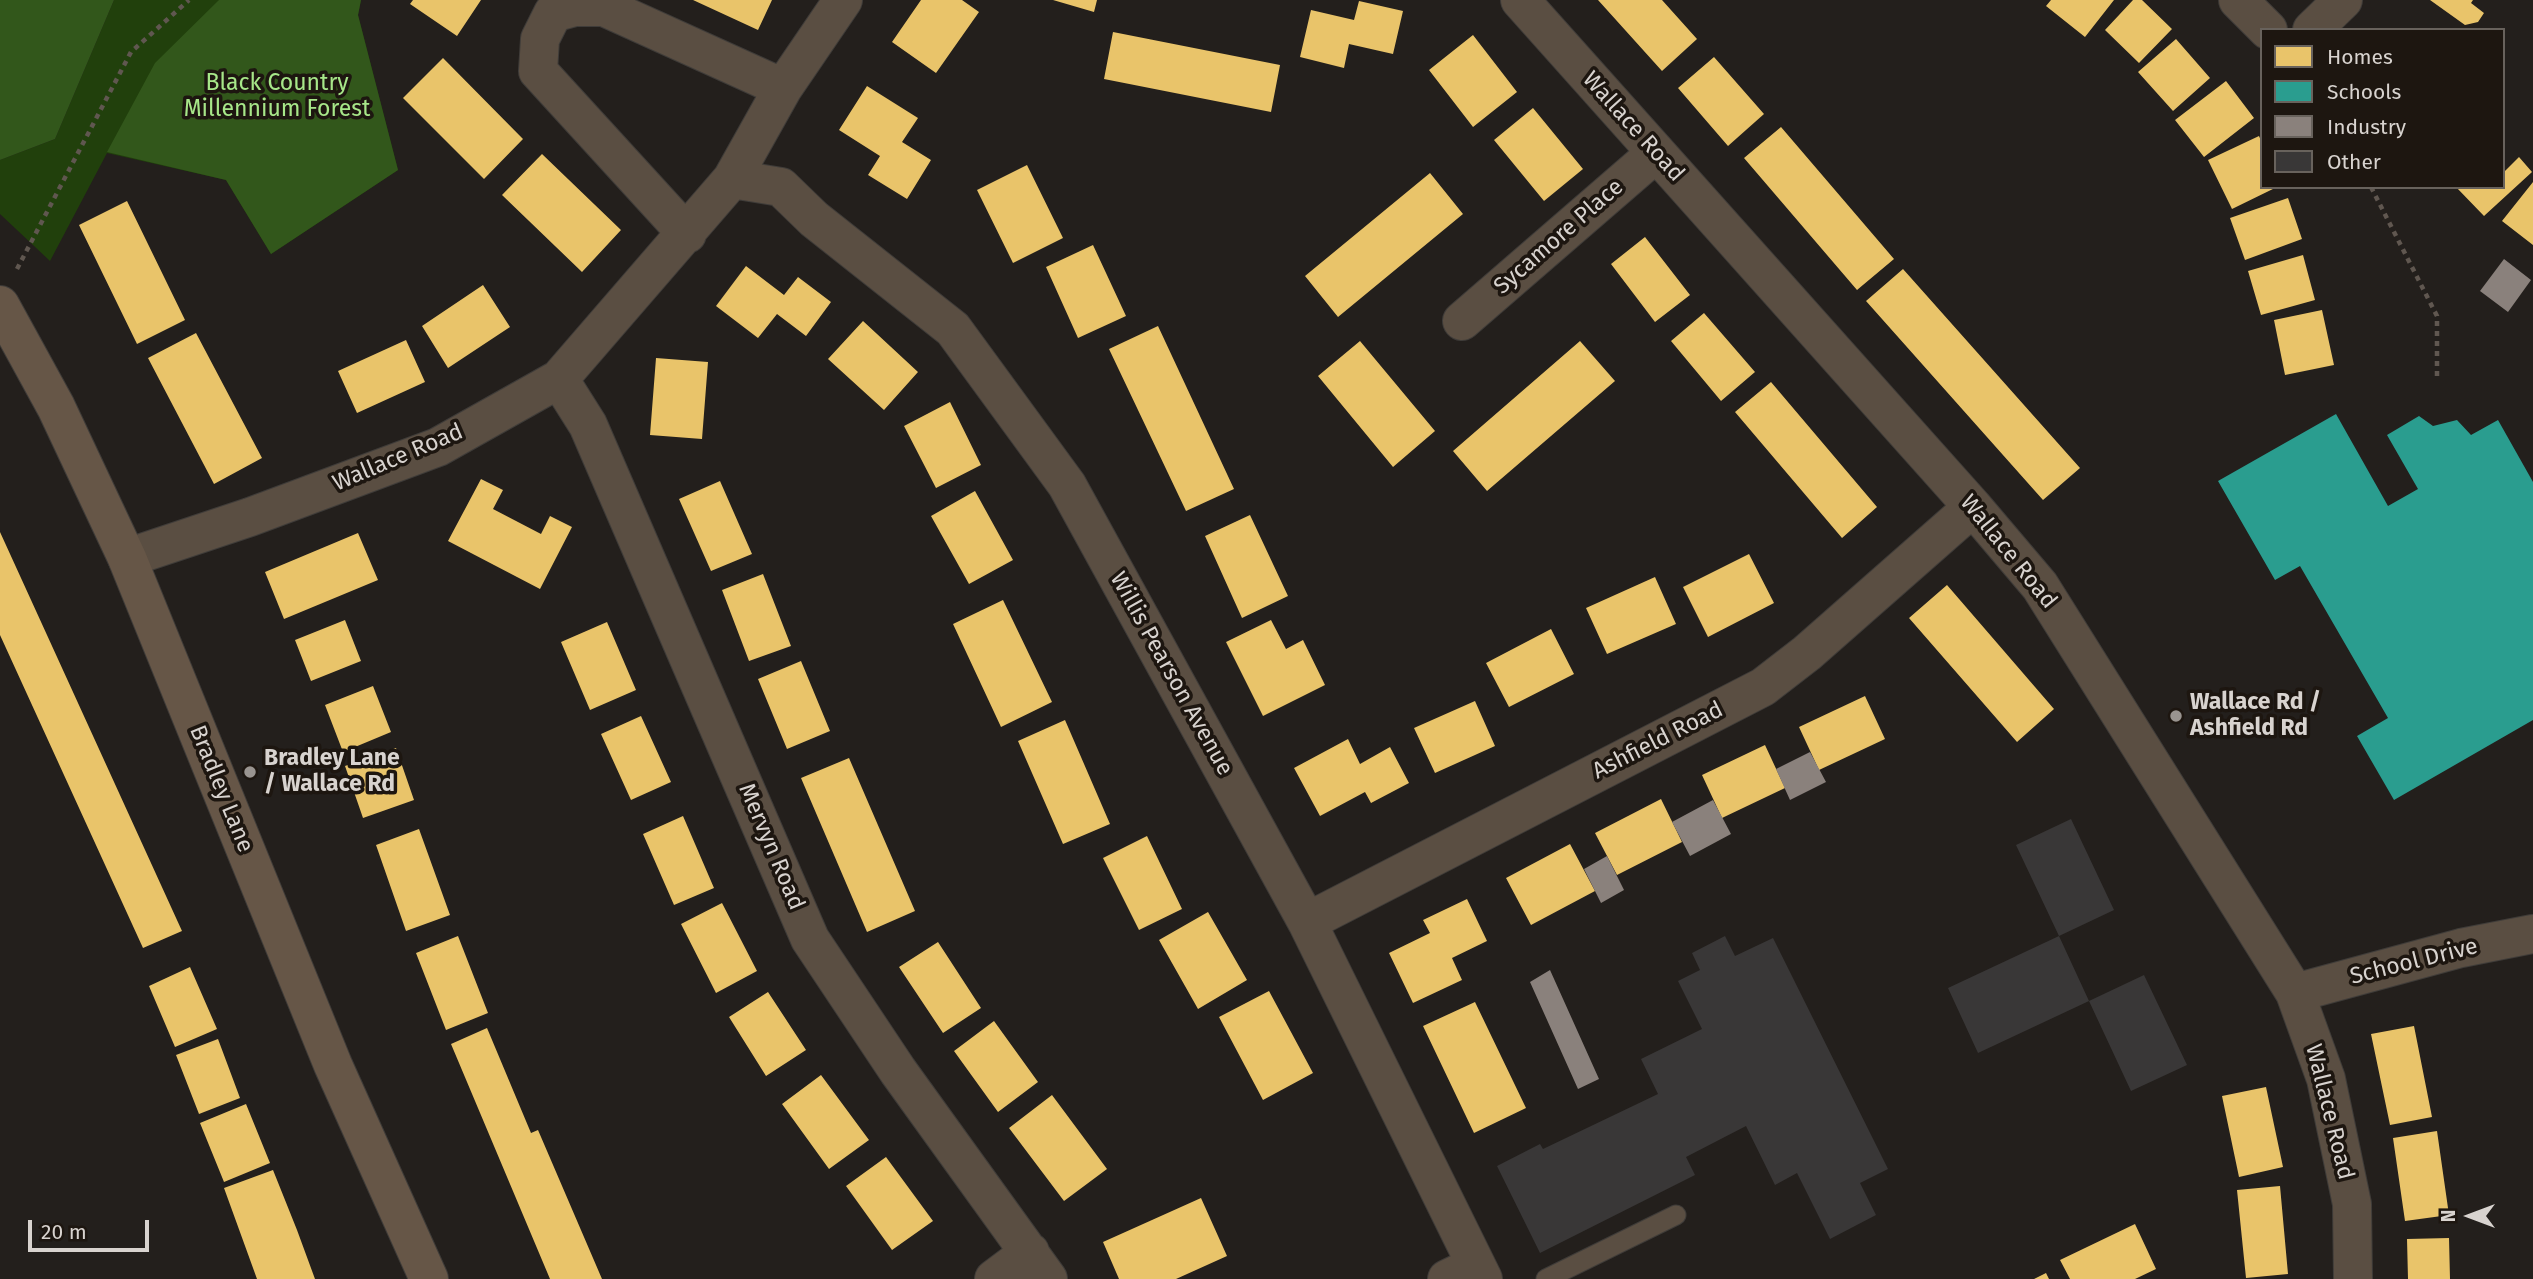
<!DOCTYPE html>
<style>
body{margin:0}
#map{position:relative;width:2533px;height:1279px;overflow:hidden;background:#231f1c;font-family:"Fira Sans",sans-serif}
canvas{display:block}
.legend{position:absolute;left:2260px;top:28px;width:245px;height:161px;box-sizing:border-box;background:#1d1610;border:2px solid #68625c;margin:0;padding:9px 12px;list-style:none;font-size:21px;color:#d8d3cf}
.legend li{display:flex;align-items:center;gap:14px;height:35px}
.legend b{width:35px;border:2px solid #68625c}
.north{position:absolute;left:2435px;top:1181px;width:70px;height:70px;-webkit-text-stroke:5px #1d1610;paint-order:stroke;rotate:270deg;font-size:19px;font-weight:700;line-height:28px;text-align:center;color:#d8d3cf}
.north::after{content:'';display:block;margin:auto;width:24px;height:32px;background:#d8d3cf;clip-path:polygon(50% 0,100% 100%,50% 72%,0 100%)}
.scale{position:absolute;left:28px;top:1220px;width:121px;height:32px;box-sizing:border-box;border:4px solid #d8d3cf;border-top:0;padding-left:9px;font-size:21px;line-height:24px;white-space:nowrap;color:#d8d3cf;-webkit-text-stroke:5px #1d1610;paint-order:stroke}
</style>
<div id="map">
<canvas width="2533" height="1279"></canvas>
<ul class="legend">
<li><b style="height:19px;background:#e9c46a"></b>Homes</li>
<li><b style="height:19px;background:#2a9d8f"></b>Schools</li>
<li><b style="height:19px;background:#8a817c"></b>Industry</li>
<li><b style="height:19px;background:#393737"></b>Other</li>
</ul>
<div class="north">N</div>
<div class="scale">20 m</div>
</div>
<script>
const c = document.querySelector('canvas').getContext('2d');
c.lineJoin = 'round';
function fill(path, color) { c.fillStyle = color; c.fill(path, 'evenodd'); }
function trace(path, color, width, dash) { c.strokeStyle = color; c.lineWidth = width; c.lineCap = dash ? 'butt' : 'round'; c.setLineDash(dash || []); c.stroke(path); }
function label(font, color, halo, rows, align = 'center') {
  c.font = font + ' "Fira Sans",sans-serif'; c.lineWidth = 7; c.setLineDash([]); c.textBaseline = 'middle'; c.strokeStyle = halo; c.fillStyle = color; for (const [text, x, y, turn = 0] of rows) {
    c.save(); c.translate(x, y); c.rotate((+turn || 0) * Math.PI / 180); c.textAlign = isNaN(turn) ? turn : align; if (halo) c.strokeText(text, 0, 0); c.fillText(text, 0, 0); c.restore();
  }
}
fill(new Path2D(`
 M 114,0 L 361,0 L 358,15 L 398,170 L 271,254 L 226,180 L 107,153 L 50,261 L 0,214 L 0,160 L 55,139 Z`), '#21400c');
fill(new Path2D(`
 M 0,0 L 114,0 L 55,139 L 0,160 Z
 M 219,0 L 361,0 L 358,15 L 398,170 L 271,254 L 226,180 L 107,152 L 155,63 Z`), '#32571b');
fill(new Path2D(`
 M 413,0 L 481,0 L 457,36 L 410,4 Z
 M 693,0 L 772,0 L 758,30 Z
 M 921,0 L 962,0 L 979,12 L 936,73 L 892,42 Z
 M 1053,0 L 1097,0 L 1094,12 Z
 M 1598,0 L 1662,0 L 1697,39 L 1662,71 Z
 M 2051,0 L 2114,0 L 2085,37 L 2046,6 Z
 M 2133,0 L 2142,0 L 2172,29 L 2139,63 L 2105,30 Z
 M 2430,0 L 2473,0 L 2471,3 L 2484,13 L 2478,22 L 2465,25 Z
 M 1359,1 L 1403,11 L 1393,54 L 1349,44 L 1344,68 L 1300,57 L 1311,10 L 1354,20 Z
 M 1113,32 L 1280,65 L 1271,112 L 1104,79 Z
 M 1473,35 L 1517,92 L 1473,127 L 1429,70 Z
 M 2176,39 L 2210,78 L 2173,111 L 2138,72 Z
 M 1714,57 L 1764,114 L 1728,146 L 1678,88 Z
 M 443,58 L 523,139 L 484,179 L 403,98 Z
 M 2226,81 L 2254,118 L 2204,157 L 2175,120 Z
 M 867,86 L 918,118 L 902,142 L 931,160 L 907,199 L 868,175 L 880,156 L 839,130 Z
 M 1533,108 L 1583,169 L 1544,201 L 1494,140 Z
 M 1781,127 L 1894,259 L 1857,290 L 1744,158 Z
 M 2259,136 L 2262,143 L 2262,187 L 2277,187 L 2232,209 L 2208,160 Z
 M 542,154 L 621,230 L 582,272 L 502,195 Z
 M 2519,157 L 2532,172 L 2484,216 L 2456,187 L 2503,187 L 2503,173 Z
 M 1027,165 L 1063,238 L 1013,263 L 977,190 Z
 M 1430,173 L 1463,214 L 1338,317 L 1305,276 Z
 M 2533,182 L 2533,245 L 2502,221 Z
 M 2288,198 L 2302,239 L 2245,260 L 2230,218 Z
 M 127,201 L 185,320 L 137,344 L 79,225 Z
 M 1645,237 L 1690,295 L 1655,322 L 1611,264 Z
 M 1093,245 L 1126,316 L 1078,338 L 1046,267 Z
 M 2303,255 L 2315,300 L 2261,315 L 2248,271 Z
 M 746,266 L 784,295 L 798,277 L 831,302 L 806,336 L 777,314 L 758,338 L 716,306 Z
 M 1903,269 L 2080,468 L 2043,500 L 1866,301 Z
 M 483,285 L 510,327 L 448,368 L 422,326 Z
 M 2322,310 L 2334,365 L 2285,375 L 2274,320 Z
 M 1704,313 L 1755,372 L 1721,401 L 1671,341 Z
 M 863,321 L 918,372 L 884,410 L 828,359 Z
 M 1158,326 L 1234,489 L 1186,511 L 1109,349 Z
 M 196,333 L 262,458 L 214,484 L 148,358 Z
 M 406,340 L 425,382 L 357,413 L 338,371 Z
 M 1360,341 L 1435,431 L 1393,467 L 1318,376 Z
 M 1580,341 L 1615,381 L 1487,491 L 1453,451 Z
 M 656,358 L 708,362 L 702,439 L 650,435 Z
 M 1771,382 L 1877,507 L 1842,538 L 1735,412 Z
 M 950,402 L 981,465 L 936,488 L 904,426 Z
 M 481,479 L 503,490 L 493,509 L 541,534 L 550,516 L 572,527 L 540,589 L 448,541 Z
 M 720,481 L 752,554 L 711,571 L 679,499 Z
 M 975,491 L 1013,560 L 969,584 L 931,516 Z
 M 1250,515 L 1288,596 L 1242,618 L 1205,536 Z
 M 0,532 L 182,931 L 143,948 L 0,635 Z
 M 358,533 L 378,580 L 284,619 L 265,572 Z
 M 1749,554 L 1774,603 L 1708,637 L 1683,587 Z
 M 763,574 L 791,646 L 749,661 L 722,590 Z
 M 1655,577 L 1676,624 L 1607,654 L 1586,608 Z
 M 1947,585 L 2054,709 L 2017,742 L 1909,618 Z
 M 1003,600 L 1052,702 L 1001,727 L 953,624 Z
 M 345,620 L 361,661 L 311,681 L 295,640 Z
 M 1271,620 L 1286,649 L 1303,640 L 1325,685 L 1263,716 L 1226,642 Z
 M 607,622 L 636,690 L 590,710 L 561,642 Z
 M 1551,629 L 1574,674 L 1509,707 L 1486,663 Z
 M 801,661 L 830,731 L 787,749 L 758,679 Z
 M 373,686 L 391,732 L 343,752 L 325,705 Z
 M 1865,696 L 1885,739 L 1819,770 L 1799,727 Z
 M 1475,701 L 1495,746 L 1435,773 L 1414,728 Z
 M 641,716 L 671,782 L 631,800 L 601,734 Z
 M 1065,720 L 1110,824 L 1063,844 L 1018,741 Z
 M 1348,739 L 1360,764 L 1390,747 L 1409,783 L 1371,803 L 1365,792 L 1320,816 L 1294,768 Z
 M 1765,745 L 1785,788 L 1722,818 L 1702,775 Z
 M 396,748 L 414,800 L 363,818 L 345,766 Z
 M 849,758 L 915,911 L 867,932 L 801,778 Z
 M 1661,799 L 1682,842 L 1617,875 L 1595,833 Z
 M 683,816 L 714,888 L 674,905 L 643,834 Z
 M 419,829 L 450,915 L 406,931 L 376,845 Z
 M 1147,836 L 1182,909 L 1139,930 L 1103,858 Z
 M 1570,844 L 1595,891 L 1531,925 L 1506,878 Z
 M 1467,899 L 1487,941 L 1452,958 L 1462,980 L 1413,1003 L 1389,953 L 1430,933 L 1423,920 Z
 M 722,903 L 757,971 L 716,993 L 681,924 Z
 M 1208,912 L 1247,980 L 1198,1009 L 1159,940 Z
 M 458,936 L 488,1013 L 446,1030 L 416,953 Z
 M 938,942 L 981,1008 L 943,1033 L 899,967 Z
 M 190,967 L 217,1029 L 175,1047 L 149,986 Z
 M 1269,991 L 1313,1073 L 1263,1100 L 1219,1017 Z
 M 768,992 L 806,1050 L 766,1076 L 729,1017 Z
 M 1475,1002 L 1526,1108 L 1474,1133 L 1423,1026 Z
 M 994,1021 L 1038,1082 L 998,1112 L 954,1051 Z
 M 2414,1026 L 2432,1117 L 2390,1125 L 2371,1034 Z
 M 487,1028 L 531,1133 L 538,1130 L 602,1279 L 550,1279 L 451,1044 Z
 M 218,1039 L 240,1098 L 199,1114 L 176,1055 Z
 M 821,1075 L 869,1140 L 829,1169 L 782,1104 Z
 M 2266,1087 L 2283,1167 L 2239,1177 L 2222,1096 Z
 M 1052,1095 L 1107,1169 L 1064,1201 L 1009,1128 Z
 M 246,1104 L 270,1163 L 224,1182 L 200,1123 Z
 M 2437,1131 L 2449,1215 L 2405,1221 L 2393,1138 Z
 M 886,1157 L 933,1221 L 892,1250 L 846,1186 Z
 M 273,1170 L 297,1230 L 315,1279 L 257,1279 L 224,1188 Z
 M 2280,1186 L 2288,1274 L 2246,1278 L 2237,1190 Z
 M 1201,1198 L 1227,1256 L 1176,1279 L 1119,1279 L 1103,1242 Z
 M 2135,1224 L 2156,1269 L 2135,1279 L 2070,1279 L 2060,1260 Z
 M 2449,1238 L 2450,1279 L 2408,1279 L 2407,1239 Z
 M 2046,1273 L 2049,1279 L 2034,1279 Z`), '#e9c46a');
fill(new Path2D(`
 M 2336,414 L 2388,506 L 2418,489 L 2387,435 L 2419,416 L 2433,426 L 2457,420 L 2471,435 L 2498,420 L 2533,482 L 2533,720 L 2394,800 L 2357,736 L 2388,718 L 2300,566 L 2275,580 L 2218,481 Z`), '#2a9d8f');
fill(new Path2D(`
 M 2504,259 L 2531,280 L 2508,312 L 2480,291 Z
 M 1810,752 L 1826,782 L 1790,800 L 1776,769 Z
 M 1713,800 L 1731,834 L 1690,856 L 1672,822 Z
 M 1607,856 L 1624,890 L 1601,903 L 1584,869 Z
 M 1550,970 L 1599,1079 L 1578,1089 L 1530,982 Z`), '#8a817c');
fill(new Path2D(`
 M 2071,819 L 2114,910 L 2059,936 L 2016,845 Z
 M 1725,936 L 1735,956 L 1773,938 L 1888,1169 L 1860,1183 L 1876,1215 L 1830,1239 L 1797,1173 L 1775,1185 L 1746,1126 L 1686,1157 L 1695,1175 L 1540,1253 L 1497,1166 L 1540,1144 L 1543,1149 L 1658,1094 L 1641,1059 L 1702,1029 L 1678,981 L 1700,970 L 1692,953 Z
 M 2059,936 L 2089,1001 L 2144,975 L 2187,1065 L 2131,1091 L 2089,1001 L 1978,1053 L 1948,988 Z`), '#393737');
const lane = new Path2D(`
 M 1546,1279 L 1676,1215`);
const street = new Path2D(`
 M 1520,0 L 1973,507 L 2040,586 L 2295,993 L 2326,1079 L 2352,1204 L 2353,1279
 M 2238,0 L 2268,30
 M 2312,30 L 2343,0
 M 732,179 L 781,187 L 814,219 L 953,329 L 1067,485 L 1307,922 L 1483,1279
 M 687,234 L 538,71 L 540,39 L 553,13 L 575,7 L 604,7 L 783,88
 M 1462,321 L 1656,153
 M 559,379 L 588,425 L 810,939 L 898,1071 L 1048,1279
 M 127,558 L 250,517 L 438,447 L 559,379 L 732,179 L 783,88 L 843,0
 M 1307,922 L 1763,687 L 1807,653 L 1973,507
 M 2295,993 L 2461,948 L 2533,934
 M 994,1279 L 1030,1252
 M 1447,1279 L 1476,1265`);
const secondary = new Path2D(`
 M 0,305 L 56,407 L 127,558 L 333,1065 L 429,1279`);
trace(lane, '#3f3c39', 21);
trace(street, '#3f3c39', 40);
trace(secondary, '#3f3c39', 40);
trace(new Path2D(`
 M 2371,187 L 2437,316 L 2437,379
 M 17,269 L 131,52 L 189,0`), '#605750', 4.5, [5, 5]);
trace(lane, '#5a4e42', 19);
trace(street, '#5a4e42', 38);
trace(secondary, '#665647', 38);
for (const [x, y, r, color] of [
 [2176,716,7,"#999490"],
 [250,772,7,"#999490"]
]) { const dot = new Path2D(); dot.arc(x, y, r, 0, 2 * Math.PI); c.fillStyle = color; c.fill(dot); trace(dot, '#1d1610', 2.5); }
label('23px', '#a7e789', '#1d1610', [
 ["Black Country",277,84],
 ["Millennium Forest",277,110]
]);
label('23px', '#d8d3cf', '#1d1610', [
 ["Wallace Road",1633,127,48],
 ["Sycamore Place",1559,237,-41],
 ["Wallace Road",398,458,-23],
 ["Wallace Road",2008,552,51],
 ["Willis Pearson Avenue",1171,674,61],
 ["Ashfield Road",1658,741,-27],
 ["Bradley Lane",221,789,68],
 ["Mervyn Road",771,847,67],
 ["School Drive",2414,962,-14],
 ["Wallace Road",2329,1112,76]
]);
label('bold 23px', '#d8d3cf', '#1d1610', [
 ["Wallace Rd /",2190,703],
 ["Ashfield Rd",2190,729],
 ["Bradley Lane",264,759],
 ["/ Wallace Rd",264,785]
], 'left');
</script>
